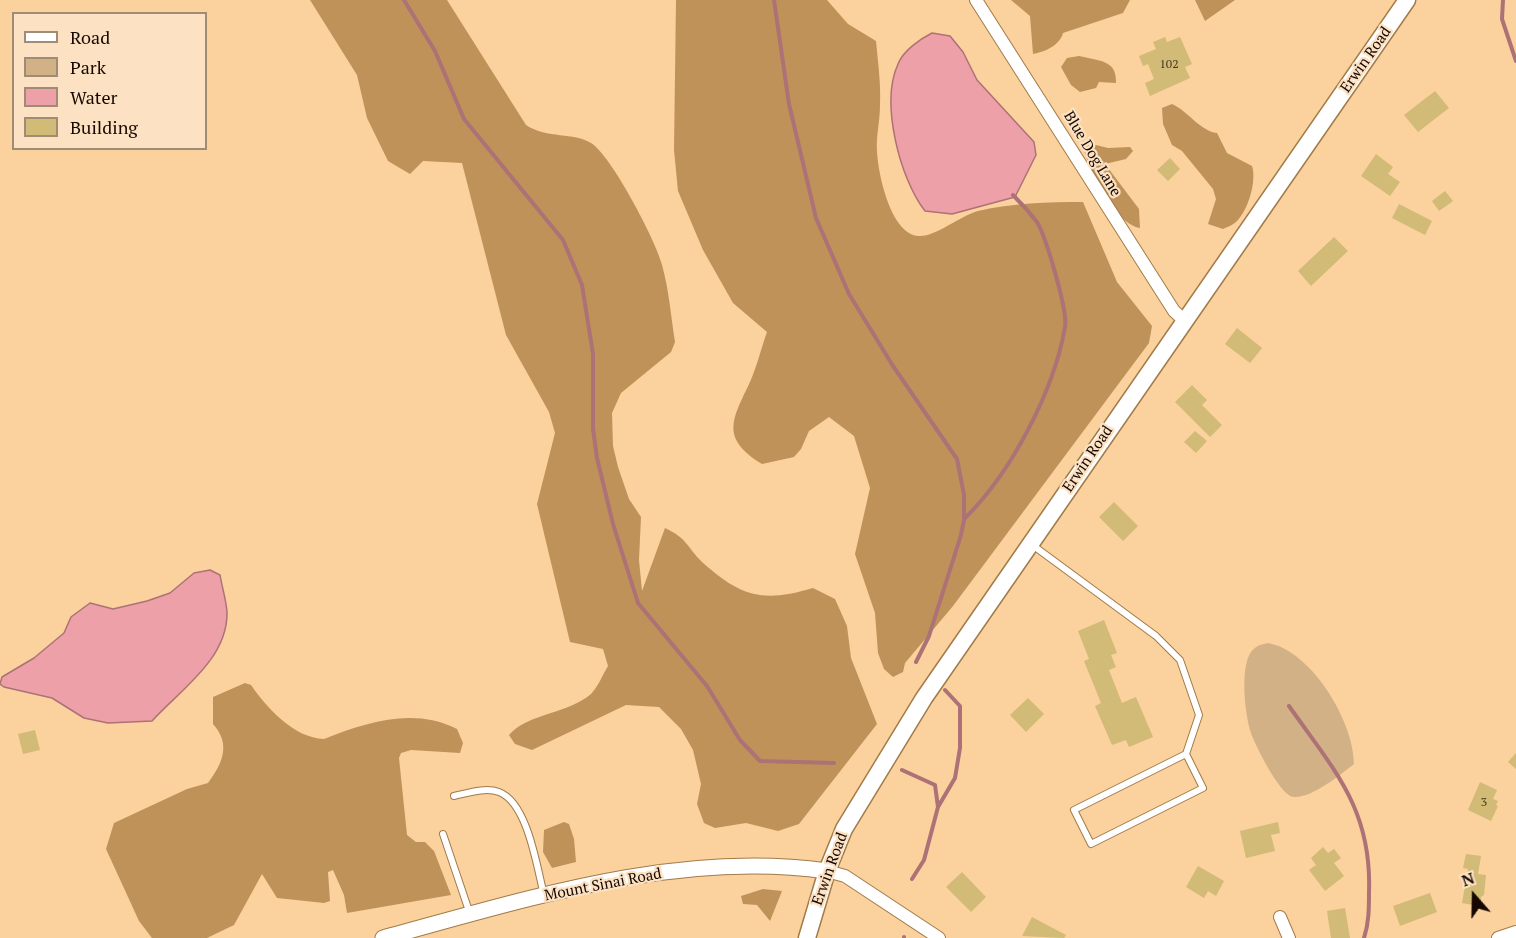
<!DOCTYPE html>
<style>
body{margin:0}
#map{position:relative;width:1516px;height:938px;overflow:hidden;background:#fbd19d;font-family:"PT Serif",serif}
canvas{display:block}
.legend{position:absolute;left:12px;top:12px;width:195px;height:138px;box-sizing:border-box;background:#fce2c3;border:2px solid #a08b75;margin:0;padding:8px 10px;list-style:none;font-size:18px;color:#160800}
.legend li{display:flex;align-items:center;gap:12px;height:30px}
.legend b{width:30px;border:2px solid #a08b75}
.north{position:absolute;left:1444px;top:866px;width:60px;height:60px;-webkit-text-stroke:4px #fce2c3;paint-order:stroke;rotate:340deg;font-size:16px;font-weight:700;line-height:24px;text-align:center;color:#160800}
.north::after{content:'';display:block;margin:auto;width:21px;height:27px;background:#160800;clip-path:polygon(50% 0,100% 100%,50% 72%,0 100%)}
</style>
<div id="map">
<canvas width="1516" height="938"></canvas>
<ul class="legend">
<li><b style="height:8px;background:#fff"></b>Road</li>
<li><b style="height:16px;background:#d3b187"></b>Park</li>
<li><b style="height:16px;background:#eda0a8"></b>Water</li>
<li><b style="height:16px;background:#d1bb76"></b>Building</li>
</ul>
<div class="north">N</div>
</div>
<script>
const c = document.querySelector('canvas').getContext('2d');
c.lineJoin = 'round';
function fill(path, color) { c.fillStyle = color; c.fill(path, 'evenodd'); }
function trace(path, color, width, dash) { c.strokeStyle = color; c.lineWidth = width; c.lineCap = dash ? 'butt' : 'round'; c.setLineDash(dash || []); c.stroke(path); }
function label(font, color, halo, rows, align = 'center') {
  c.font = font + ' "PT Serif",serif'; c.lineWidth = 4.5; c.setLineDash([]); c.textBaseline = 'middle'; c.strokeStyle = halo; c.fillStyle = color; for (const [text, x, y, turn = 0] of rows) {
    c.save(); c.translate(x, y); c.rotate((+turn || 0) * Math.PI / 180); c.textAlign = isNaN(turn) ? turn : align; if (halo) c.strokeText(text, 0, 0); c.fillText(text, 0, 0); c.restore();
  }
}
fill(new Path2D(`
 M 1268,643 C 1312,651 1354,722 1354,764 C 1340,775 1312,798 1294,797 C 1281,797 1255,745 1251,733 C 1245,716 1238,659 1255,648 C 1258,645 1264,644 1268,643 Z`), '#d3b187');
fill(new Path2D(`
 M 310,0 L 447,0 L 526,125 C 547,139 574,132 591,143 C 611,155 656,241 662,265 C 669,290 671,317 675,342 L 671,352 L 621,393 L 612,413 L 613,446 L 618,467 L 629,499 L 641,517 L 639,560 L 642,591 L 665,528 C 688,539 686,546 702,562 C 741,597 763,603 813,588 L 835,599 L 847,626 L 851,658 L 877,724 L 799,824 L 778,831 L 746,823 L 715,828 L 704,823 L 697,804 L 701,784 L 693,750 L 681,729 L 659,707 L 626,705 L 532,750 L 515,744 L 509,735 C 528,713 568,714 591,694 C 598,687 603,674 608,666 L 603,649 L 570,642 L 537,504 L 555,433 L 549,412 L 506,335 L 462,163 L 423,161 L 410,174 L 388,161 L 367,118 L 357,75 Z
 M 676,0 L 827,0 L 848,24 L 876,41 C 878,62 881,84 880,105 C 880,121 876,136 877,151 C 878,174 891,235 919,236 C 935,237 960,216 978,211 C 1012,203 1048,202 1083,202 L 1117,282 L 1152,326 L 1149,343 L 953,606 L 905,663 L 903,672 L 893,677 L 884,669 L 878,653 L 875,613 L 855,554 L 870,488 L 854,436 L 829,417 L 809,431 L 801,449 L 794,457 L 762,464 C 720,438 732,420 750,382 C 757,366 761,349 767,332 L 733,303 L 703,250 L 678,191 L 674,150 Z
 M 1011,0 L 1130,0 L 1123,13 L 1063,33 C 1060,45 1045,52 1033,54 L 1030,16 Z
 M 1195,0 L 1235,0 L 1205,21 Z
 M 1079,56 C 1098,61 1117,59 1116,83 L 1099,82 L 1096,88 L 1080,92 L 1071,85 L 1061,67 L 1067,58 Z
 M 1172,104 C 1188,111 1200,131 1217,133 L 1227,153 L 1252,166 C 1257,181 1248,211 1236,222 C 1233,225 1227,227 1223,229 L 1208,224 L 1216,199 L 1213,189 L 1182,151 L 1172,145 L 1163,124 L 1162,108 Z
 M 1088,143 L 1108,148 L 1130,147 L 1133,151 L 1126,159 L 1105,164 L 1139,209 L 1140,228 C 1115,224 1088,169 1083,146 Z
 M 245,683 L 251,685 C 267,708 294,738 324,739 C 367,722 414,707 457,729 L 463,743 L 460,753 L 411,750 L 401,753 L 399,758 L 407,835 L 416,842 L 425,842 L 434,851 L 451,895 L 347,913 L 344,895 L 333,870 L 328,872 L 330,901 L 324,903 L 277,898 L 262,874 L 234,925 L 207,938 L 152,938 L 139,921 L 106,849 L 114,823 L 187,789 L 208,783 C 223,763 231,744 213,724 L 213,697 Z
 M 564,822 L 569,824 L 574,839 L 576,862 L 552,868 L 543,852 L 544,830 Z
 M 763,889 L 782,891 L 770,921 L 757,905 L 743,904 L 741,896 Z`), '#bf9259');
const water = new Path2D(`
 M 932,33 L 950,36 L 963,52 L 977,80 L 1034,142 L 1036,155 L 1015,197 L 952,214 L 925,211 C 900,179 880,103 898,64 C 903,51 920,39 932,33 Z
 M 210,570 L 220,575 C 222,587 226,599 227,612 C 228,659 180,690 152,721 L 108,723 L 84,718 L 52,698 L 4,687 L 0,684 L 2,677 L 34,658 L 64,633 L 71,617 L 90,603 L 113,609 L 147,601 L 170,593 L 194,573 Z`);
fill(water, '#eda0a8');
trace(water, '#ac7276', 1.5);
trace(new Path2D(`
 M 404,0 L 435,51 L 464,119 L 563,240 L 582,285 L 593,354 L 593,429 L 597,458 L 613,524 L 638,603 L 707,686 L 740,740 L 760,761 L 834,763
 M 774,0 L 789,104 L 816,218 L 849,294 L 893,366 L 957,459 L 964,495 L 964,520 L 961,535 L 929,636 L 916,662
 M 1503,0 L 1502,19 L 1516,61
 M 965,518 C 1011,473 1054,391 1065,327 C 1068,311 1046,237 1037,222 C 1030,213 1021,203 1013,195
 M 1289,706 C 1334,770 1372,809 1369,892 C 1369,908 1369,923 1364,938
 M 902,770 L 935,785 L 938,807
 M 912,879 L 924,860 L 938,807 L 955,778 L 960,748 L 960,706 L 945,690
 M 904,937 L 904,938`), '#ac7276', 4);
fill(new Path2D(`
 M 1165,37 L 1167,42 L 1180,37 L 1192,64 L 1185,67 L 1190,78 L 1150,96 L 1145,83 L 1154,79 L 1148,64 L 1143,66 L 1139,56 L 1156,49 L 1153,42 Z
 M 1435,91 L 1449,108 L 1418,132 L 1404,115 Z
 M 1376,154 L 1393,167 L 1388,174 L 1400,182 L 1390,196 L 1361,176 Z
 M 1170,158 L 1180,169 L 1168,181 L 1157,170 Z
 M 1445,191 L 1453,201 L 1439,211 L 1432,201 Z
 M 1399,204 L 1432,221 L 1425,235 L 1392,218 Z
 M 1334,237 L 1348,251 L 1311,286 L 1298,271 Z
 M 1237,328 L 1262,348 L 1250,363 L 1225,344 Z
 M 1192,385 L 1207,400 L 1202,405 L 1222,425 L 1210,437 L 1175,402 Z
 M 1195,431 L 1207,441 L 1196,453 L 1184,442 Z
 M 1114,502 L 1138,526 L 1123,541 L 1099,517 Z
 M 1104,620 L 1117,653 L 1111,655 L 1116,667 L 1109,670 L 1122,703 L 1136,697 L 1153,737 L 1129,747 L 1126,740 L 1112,745 L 1095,706 L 1101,703 L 1084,661 L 1089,659 L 1078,631 Z
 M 1028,698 L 1044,714 L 1026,732 L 1010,715 Z
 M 35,730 L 40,750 L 23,754 L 18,734 Z
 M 1516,753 L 1516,769 L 1508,762 Z
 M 1480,782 L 1497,790 L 1493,799 L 1498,801 L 1496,805 L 1498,806 L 1491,821 L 1468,810 Z
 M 1278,822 L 1280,833 L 1271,835 L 1275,851 L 1246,858 L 1240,831 Z
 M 1323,847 L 1328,853 L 1334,849 L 1341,858 L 1334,863 L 1344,876 L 1325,891 L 1309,870 L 1316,865 L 1311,858 Z
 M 1466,854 L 1481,856 L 1478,874 L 1486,875 L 1484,895 L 1481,897 L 1479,906 L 1462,903 L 1468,869 L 1463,868 Z
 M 1198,866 L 1224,881 L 1216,896 L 1208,891 L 1204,898 L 1186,887 Z
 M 962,872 L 986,897 L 971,912 L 946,887 Z
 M 1430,893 L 1437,912 L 1400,926 L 1393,906 Z
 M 1345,908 L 1350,938 L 1331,938 L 1327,911 Z
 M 1032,917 L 1066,935 L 1064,938 L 1022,936 Z`), '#d1bb76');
const service = new Path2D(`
 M 1031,544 L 1156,636 L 1180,660 L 1199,715 L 1186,754 L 1074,810 L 1091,844 L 1203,788 L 1186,754
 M 454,796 C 468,793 485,787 499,792 C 528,803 537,868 544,895
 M 443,834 L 470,914`);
const minor = new Path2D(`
 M 976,0 L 1174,311 L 1185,321
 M 827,871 L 845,876 L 939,938
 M 1280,917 L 1289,938
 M 1498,938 L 1516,932`);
const tertiary = new Path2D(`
 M 383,938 C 527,899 677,850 827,871`);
const secondary = new Path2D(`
 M 807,938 L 827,871 L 844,829 L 924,698 L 1407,0`);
trace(service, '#a17b49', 8);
trace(minor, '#a17b49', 14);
trace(tertiary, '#a17b49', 17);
trace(secondary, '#a17b49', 19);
trace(service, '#fff', 6);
trace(minor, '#fff', 12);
trace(tertiary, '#fff', 15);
trace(secondary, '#fff', 16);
label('12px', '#45351e', null, [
 ["102",1169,65],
 ["3",1484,803]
]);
label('15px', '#160800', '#fce2c3', [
 ["Erwin Road",1366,60,-55],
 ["Blue Dog Lane",1092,154,59],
 ["Erwin Road",1088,459,-56],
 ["Erwin Road",830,869,-70],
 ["Mount Sinai Road",603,885,-11]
]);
</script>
